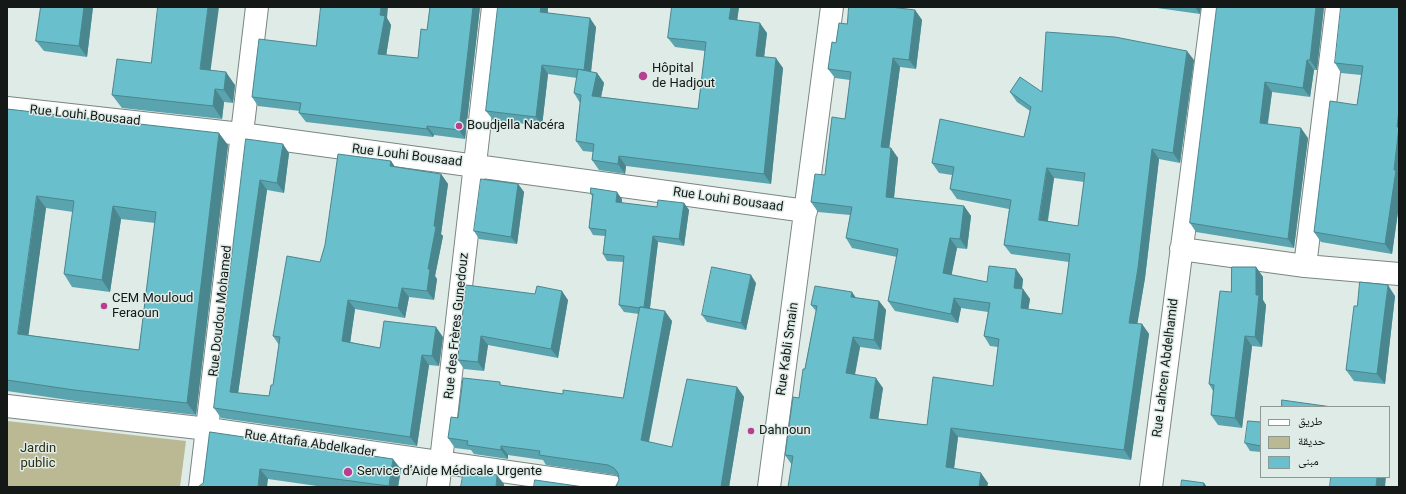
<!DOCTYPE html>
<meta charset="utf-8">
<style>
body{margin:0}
#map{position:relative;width:1406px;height:494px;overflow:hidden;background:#deebe7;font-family:Roboto,"Noto Naskh Arabic",sans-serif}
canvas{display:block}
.frame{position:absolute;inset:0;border:8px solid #141917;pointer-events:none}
.legend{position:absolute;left:1260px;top:406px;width:130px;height:72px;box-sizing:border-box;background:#deebe7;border:1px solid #8d9794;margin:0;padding:5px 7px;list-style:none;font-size:12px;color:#141917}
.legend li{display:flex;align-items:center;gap:8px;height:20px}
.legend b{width:20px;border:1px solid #8d9794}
</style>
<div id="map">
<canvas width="1406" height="494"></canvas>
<div class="frame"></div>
<ul class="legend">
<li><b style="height:5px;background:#fff"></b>طريق</li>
<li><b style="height:11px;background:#bab993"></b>حديقة</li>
<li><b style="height:11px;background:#69bfcb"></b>مبنى</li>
</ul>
</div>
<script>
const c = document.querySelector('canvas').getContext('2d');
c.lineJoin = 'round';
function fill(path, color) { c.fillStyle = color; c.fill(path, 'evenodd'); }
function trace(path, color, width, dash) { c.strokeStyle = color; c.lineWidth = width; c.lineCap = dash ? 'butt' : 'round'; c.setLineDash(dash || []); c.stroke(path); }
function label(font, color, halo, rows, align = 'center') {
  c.font = font + ' Roboto,sans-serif'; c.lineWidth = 3; c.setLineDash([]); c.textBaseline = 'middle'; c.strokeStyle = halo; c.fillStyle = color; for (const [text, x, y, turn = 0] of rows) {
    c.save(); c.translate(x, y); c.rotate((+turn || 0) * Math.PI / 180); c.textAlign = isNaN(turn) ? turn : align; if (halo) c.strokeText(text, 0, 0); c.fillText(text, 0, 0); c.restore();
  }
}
fill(new Path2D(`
 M 7,421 L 186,441 L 180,487 L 7,487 Z`), '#bab993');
const minor = new Path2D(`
 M 7,108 L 241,134 L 806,211
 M 1181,249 L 1305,266 L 1399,274
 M 1305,266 L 1337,7
 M 7,406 L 208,429 L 613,487
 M 200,487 L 257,7
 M 438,487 L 493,7
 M 769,487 L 832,7
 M 1151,487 L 1213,7`);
trace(minor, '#7a8682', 24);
trace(minor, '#fff', 22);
fill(new Path2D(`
 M 41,7 L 93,7 L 87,57 L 44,51 L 36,41 Z
 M 430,7 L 480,7 L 465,139 L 434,135 L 433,137 L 306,122 L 299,113 L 300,111 L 258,106 L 252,97 L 316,46 L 387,18 L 391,25 L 386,55 L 418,58 L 427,30 Z
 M 498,7 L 548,7 L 548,13 L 596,27 L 591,72 L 597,73 L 604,83 L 601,97 L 698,109 L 705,51 L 675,47 L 668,38 L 672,7 L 739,7 L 737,20 L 767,33 L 764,57 L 783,68 L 771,184 L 626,166 L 625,174 L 599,170 L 592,160 L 593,152 L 583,151 L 576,141 L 580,103 L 574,93 L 577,78 L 548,74 L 542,126 L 493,120 L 486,111 Z
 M 1150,7 L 1201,7 L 1200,14 Z
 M 1217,7 L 1324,7 L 1317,70 L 1314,70 L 1310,97 L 1272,92 L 1268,124 L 1308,138 L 1294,248 L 1196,232 L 1190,223 Z
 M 1399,7 L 1399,205 L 1392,254 L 1321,242 L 1314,232 L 1357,105 L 1361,75 L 1341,73 L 1335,63 Z
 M 915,10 L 922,20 L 916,69 L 900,67 L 889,148 L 891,148 L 898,158 L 894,198 L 964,206 L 971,216 L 967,249 L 957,248 L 951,275 L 987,282 L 1023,279 L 1022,289 L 1023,289 L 1030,299 L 1028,309 L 1062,314 L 1069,262 L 1011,254 L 1004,245 L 1009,209 L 957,199 L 950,189 L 952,175 L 939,173 L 932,163 L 1024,137 L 1030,111 L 1017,102 L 1010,92 L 1042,92 L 1194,60 L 1180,163 L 1159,159 L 1145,278 L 1137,324 L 1142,324 L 1149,334 L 1131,460 L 958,437 L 954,468 L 988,483 L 987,487 L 788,487 L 792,465 L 785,455 L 799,398 L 816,311 L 811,305 L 855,298 L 879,301 L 886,310 L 881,350 L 860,347 L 855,375 L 883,388 L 878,419 L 927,425 L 993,386 L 998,347 L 990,346 L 984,336 L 988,312 L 961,308 L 958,323 L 895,311 L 888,301 L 897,257 L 852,248 L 846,238 L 850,215 L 818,212 L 811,202 L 825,175 L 845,119 L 850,80 L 835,78 L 828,69 L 836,43 L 847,24 ZM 1054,178 L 1084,182 L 1078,226 L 1048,221 Z
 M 211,70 L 235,85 L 233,103 L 224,102 L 222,119 L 122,108 L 112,95 Z
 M 7,109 L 228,145 L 196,415 L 82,402 L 7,391 ZM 46,208 L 73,212 L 64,274 L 72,287 L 110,292 L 121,219 L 155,223 L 139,350 L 28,335 Z
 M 246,139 L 289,153 L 284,193 L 267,190 L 238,393 L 269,396 L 273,385 L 279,345 L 273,336 L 320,262 L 391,161 L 395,167 L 441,174 L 448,184 L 441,234 L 443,236 L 435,276 L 437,279 L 434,300 L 409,297 L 405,318 L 355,309 L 350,342 L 380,348 L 443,337 L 439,366 L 429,365 L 417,446 L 221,418 L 214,408 Z
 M 518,184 L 524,192 L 517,244 L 479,239 L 474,231 Z
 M 591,194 L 622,199 L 622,203 L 657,207 L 684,203 L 689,210 L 684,246 L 658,242 L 650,308 L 672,321 L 649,442 L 672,447 L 737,387 L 744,397 L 729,487 L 614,487 L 616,486 L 619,480 L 618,476 L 615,475 L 546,465 L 543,460 L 508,455 L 508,459 L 474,454 L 471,450 L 455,448 L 448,438 L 502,385 L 563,394 L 623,398 L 639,314 L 624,312 L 619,305 L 624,262 L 607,261 L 603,254 L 605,236 L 593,235 L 589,228 L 592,196 Z
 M 1256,267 L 1263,277 L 1263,300 L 1266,305 L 1262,347 L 1252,346 L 1242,428 L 1218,425 L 1211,415 L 1213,391 L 1209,384 L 1231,292 Z
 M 756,283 L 746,330 L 707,322 L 702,315 Z
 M 466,285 L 568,300 L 558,358 L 488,345 L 484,371 L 464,369 L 458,360 Z
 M 1395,296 L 1385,384 L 1354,381 L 1346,370 L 1357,306 Z
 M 1261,422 L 1261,452 L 1250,451 L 1245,443 Z
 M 210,432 L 401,469 L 398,487 L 324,487 L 268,479 L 203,483 Z`), '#5aa4af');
fill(new Path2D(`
 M 84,7 L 93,7 L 87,57 L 79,46 Z
 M 208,7 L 219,7 L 209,82 L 200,69 Z
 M 381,7 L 388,7 L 387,18 L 391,25 L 385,63 L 378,54 L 380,15 Z
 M 473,7 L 480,7 L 465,139 L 459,130 Z
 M 541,7 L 548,7 L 547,21 L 540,12 Z
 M 731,7 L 739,7 L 736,29 L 729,19 Z
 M 1195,7 L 1201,7 L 1200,14 Z
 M 1316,7 L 1324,7 L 1317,70 L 1310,60 Z
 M 915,10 L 922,20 L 916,69 L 909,60 Z
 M 590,18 L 596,27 L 590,80 L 584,71 Z
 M 760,23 L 767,33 L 763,66 L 756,56 Z
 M 1187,51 L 1194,60 L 1180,163 L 1173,153 Z
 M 776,58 L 783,68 L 771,184 L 764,174 Z
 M 893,58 L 900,67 L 888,157 L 881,147 Z
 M 1307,60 L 1314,70 L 1310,97 L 1303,88 Z
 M 542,65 L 548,74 L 542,126 L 536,117 Z
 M 226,72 L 235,85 L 233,103 L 224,90 Z
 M 597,73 L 604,83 L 599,106 L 592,96 Z
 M 1265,82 L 1272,92 L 1266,133 L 1260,123 Z
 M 215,89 L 224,102 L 222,119 L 213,106 Z
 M 1399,111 L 1399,205 L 1392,254 L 1385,244 L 1394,170 L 1397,127 Z
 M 427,126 L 434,135 L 433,137 L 427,129 Z
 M 1301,128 L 1308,138 L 1294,248 L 1288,239 Z
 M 219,133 L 228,145 L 196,415 L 187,403 Z
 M 283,144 L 289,153 L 284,193 L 277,183 Z
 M 891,148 L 898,158 L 893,207 L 886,197 Z
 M 1152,149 L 1159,159 L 1145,278 L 1136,332 L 1129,323 Z
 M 619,156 L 626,166 L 625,174 L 618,164 Z
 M 391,161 L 397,170 L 390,166 Z
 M 1047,168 L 1054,178 L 1046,230 L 1039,220 Z
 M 441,174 L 448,184 L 441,234 L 443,236 L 435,276 L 437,279 L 434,300 L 427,291 L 428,269 Z
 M 260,180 L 267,190 L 237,401 L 230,392 Z
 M 518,184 L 524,192 L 517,244 L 511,237 Z
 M 617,192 L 622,199 L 621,209 L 616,202 Z
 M 37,196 L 46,208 L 27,346 L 18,334 Z
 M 684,203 L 689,210 L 684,246 L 679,239 Z
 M 113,206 L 121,219 L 110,292 L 102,280 Z
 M 964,206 L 971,216 L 967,249 L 960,239 Z
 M 653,236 L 658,242 L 649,315 L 644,308 Z
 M 950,238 L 957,248 L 950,283 L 943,273 Z
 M 1256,267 L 1263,277 L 1263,300 L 1266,305 L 1262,347 L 1255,337 L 1256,295 Z
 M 1016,269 L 1023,279 L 1021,298 L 1014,288 Z
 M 751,275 L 756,283 L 746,330 L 741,323 Z
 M 1388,285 L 1395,296 L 1385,384 L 1377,374 Z
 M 402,288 L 409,297 L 405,318 L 398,308 Z
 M 1023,289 L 1030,299 L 1027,318 L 1021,308 Z
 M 562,291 L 568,300 L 558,358 L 551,349 Z
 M 852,292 L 859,302 L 851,297 Z
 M 954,298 L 961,308 L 958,323 L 951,314 Z
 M 348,300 L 355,309 L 349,351 L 342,341 Z
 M 879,301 L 886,310 L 881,350 L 874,340 Z
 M 665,311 L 672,321 L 647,450 L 641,440 Z
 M 1142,324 L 1149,334 L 1131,460 L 1124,450 Z
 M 436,327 L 443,337 L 439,366 L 432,356 Z
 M 481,336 L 488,345 L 484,371 L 478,362 Z
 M 1245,336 L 1252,346 L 1242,428 L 1235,418 Z
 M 853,337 L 860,347 L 853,383 L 846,373 Z
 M 422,355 L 429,365 L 417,446 L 410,437 Z
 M 876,378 L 883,388 L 877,427 L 870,418 Z
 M 737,387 L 744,397 L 729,487 L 721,487 Z
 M 951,428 L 958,437 L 953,477 L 946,467 Z
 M 501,446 L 508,455 L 508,459 L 501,450 Z
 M 393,459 L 401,469 L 398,487 L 390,487 L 389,486 Z
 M 260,469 L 268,479 L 267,487 L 258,487 Z
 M 981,473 L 988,483 L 987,487 L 979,487 Z
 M 497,475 L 504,484 L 504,487 L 496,487 Z
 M 1377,477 L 1386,477 L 1385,487 L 1376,487 Z
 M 1204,483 L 1207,487 L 1203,487 Z`), '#4a868e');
const building = new Path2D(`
 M 41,7 L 84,7 L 79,46 L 36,41 Z
 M 158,7 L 208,7 L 200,69 L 226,72 L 224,90 L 215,89 L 213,106 L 112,95 L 117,59 L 151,63 Z
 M 321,7 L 381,7 L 380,15 L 385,16 L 378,54 L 418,58 L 421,29 L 427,30 L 430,7 L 473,7 L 459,130 L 427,126 L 427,129 L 299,113 L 301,103 L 252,97 L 259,39 L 316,46 Z
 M 498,7 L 541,7 L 540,12 L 590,18 L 584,70 L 542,65 L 536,117 L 486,111 Z
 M 672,7 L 731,7 L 729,19 L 760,23 L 756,56 L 776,58 L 764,174 L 619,156 L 618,164 L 592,160 L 594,144 L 576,141 L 581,95 L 574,93 L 578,69 L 597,73 L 592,96 L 698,109 L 706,42 L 668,38 Z
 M 849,7 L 891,7 L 915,10 L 909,60 L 893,58 L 881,147 L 891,148 L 886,197 L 964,206 L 960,239 L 950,238 L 943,273 L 987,282 L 989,266 L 1016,269 L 1014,288 L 1023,289 L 1021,308 L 1062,314 L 1070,254 L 1004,245 L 1011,200 L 950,189 L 954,167 L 932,163 L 940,119 L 1024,137 L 1031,107 L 1010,92 L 1020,77 L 1042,92 L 1046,32 L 1115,37 L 1187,51 L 1173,153 L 1152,149 L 1138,268 L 1129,323 L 1142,324 L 1124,450 L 951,428 L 946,467 L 981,473 L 979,487 L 788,487 L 793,456 L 785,455 L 793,397 L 799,398 L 803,369 L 805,369 L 817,306 L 811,305 L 815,286 L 852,292 L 851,297 L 879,301 L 874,340 L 853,337 L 846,373 L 876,378 L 870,418 L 927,425 L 933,377 L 993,386 L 999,339 L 984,336 L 990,303 L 954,298 L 951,314 L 888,301 L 898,249 L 846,238 L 852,207 L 811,202 L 815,174 L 825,175 L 832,117 L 845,119 L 851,72 L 828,69 L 832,42 L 836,43 L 839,23 L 847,24 ZM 1047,168 L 1085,173 L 1078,226 L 1039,220 Z
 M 1217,7 L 1316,7 L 1310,60 L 1307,60 L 1303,88 L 1265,82 L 1260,123 L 1301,128 L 1288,239 L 1190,223 Z
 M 1341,7 L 1399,7 L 1399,111 L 1397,127 L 1399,127 L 1394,170 L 1396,170 L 1385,244 L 1314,232 L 1330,101 L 1357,105 L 1363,66 L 1335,63 Z
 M 7,109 L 219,133 L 187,403 L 74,390 L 7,380 ZM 37,196 L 74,201 L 64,274 L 102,280 L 113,206 L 156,212 L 139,350 L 18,334 Z
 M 246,139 L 283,144 L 277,183 L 260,180 L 230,392 L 269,396 L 271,385 L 273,385 L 280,337 L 273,336 L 287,256 L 320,262 L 325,245 L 338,154 L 391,161 L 390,166 L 441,174 L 434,226 L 436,227 L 428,269 L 430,269 L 427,291 L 402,288 L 398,308 L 348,300 L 342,341 L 380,348 L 384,321 L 436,327 L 432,356 L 422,355 L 410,437 L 214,408 Z
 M 481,179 L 518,184 L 511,237 L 474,231 Z
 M 591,188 L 617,192 L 616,202 L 657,207 L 658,200 L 684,203 L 679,239 L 653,236 L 644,307 L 640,307 L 640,308 L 619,305 L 624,256 L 603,254 L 606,230 L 589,228 L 593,194 L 591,194 Z
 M 712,267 L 751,275 L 741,323 L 702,315 Z
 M 1232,267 L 1256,267 L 1256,295 L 1259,295 L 1255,337 L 1245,336 L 1235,418 L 1211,415 L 1214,385 L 1209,384 L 1220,291 L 1231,292 Z
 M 1360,282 L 1388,285 L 1377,374 L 1346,370 L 1354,306 L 1357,306 Z
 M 466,285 L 535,294 L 537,286 L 562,291 L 551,349 L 481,336 L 478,362 L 458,360 Z
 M 640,307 L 665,311 L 641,440 L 672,447 L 687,379 L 737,387 L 721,487 L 614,487 L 616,486 L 619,480 L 618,473 L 614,468 L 608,465 L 539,455 L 540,451 L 501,446 L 501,450 L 467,445 L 468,441 L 448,438 L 451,417 L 458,418 L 463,378 L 500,382 L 500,385 L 563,394 L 563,390 L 623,398 Z
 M 1282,400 L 1332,407 L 1282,407 Z
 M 1248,421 L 1261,422 L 1261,446 L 1245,443 Z
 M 210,432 L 393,459 L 389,486 L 260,469 L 258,487 L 198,487 L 203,483 Z
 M 464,470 L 497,475 L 496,487 L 461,487 Z
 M 1331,477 L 1377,477 L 1376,487 L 1330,487 Z
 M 535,480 L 584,487 L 534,487 Z
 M 1182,480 L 1204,483 L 1203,487 L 1181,487 Z`);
fill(building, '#69bfcb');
trace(building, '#4a868e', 1);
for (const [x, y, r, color] of [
 [643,76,5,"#b73e92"],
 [459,126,4,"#b73e92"],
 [104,306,4,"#b73e92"],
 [751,431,4,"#b73e92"],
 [348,472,5,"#b73e92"]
]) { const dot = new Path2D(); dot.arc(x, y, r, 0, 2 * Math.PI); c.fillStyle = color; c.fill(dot); trace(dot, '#deebe7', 1.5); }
label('13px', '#141917', '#deebe7', [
 ["Hôpital",652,69],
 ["de Hadjout",652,84],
 ["Boudjella Nacéra",467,126],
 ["CEM Mouloud",112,299],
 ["Feraoun",112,314],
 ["Dahnoun",759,431],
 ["Service d’Aide Médicale Urgente",357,472]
], 'left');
label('13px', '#141917', '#deebe7', [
 ["Rue Louhi Bousaad",85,116,6],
 ["Rue Louhi Bousaad",407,156,7],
 ["Rue Louhi Bousaad",728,200,8],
 ["Rue Doudou Mohamed",221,311,-84],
 ["Rue des Frères Gunedouz",457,326,-84],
 ["Rue Kabli Smain",788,349,-82],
 ["Rue Lahcen Abdelhamid",1166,368,-83],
 ["Rue Attafia Abdelkader",310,444,8]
]);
label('13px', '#2f2d10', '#deebe7', [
 ["Jardin",38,449],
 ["public",38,464]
]);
</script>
